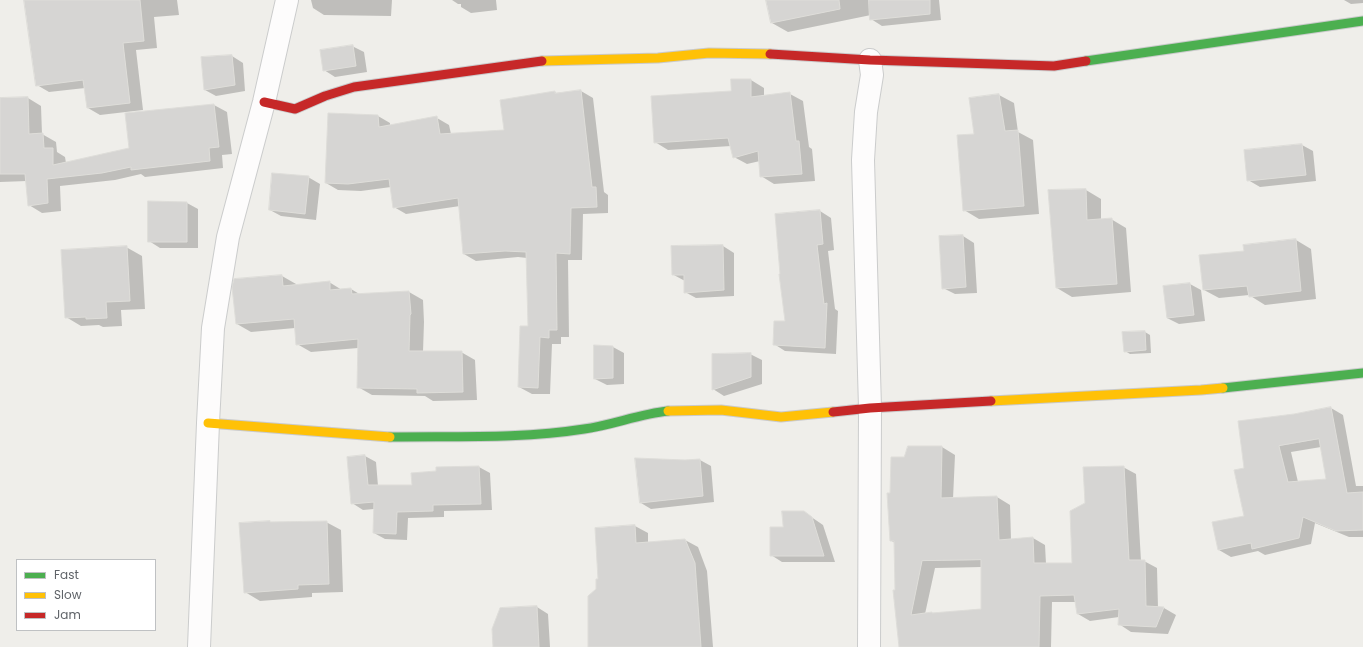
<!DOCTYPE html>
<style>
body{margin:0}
#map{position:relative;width:1363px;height:647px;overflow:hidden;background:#efeeea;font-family:Poppins,sans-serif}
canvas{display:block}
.legend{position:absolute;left:16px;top:559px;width:140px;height:72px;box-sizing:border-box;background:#fff;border:1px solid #bfc1c3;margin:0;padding:5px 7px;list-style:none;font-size:12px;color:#5f6368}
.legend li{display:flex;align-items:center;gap:8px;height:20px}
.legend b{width:20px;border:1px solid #bfc1c3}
</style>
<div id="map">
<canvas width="1363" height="647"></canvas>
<ul class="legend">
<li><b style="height:5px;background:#4caf50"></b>Fast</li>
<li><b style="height:5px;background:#ffc107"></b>Slow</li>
<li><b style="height:5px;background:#c62828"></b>Jam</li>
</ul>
</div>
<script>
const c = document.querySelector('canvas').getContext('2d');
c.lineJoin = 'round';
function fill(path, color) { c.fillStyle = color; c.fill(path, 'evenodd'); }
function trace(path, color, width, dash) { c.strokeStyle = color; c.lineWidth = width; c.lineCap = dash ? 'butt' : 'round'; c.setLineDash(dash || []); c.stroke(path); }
fill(new Path2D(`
 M 25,0 L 177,0 L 179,15 L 154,17 L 157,48 L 136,50 L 143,110 L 100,115 L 88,108 L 85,88 L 49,92 L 37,85 Z
 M 311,0 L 392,0 L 391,16 L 324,15 L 313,8 Z
 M 452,0 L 496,0 L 497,10 L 471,13 L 461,7 L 461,4 L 458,4 Z
 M 767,0 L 939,0 L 941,20 L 882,26 L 871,19 L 871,15 L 788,32 L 772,23 Z
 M 1344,0 L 1363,0 L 1363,3 L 1351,4 Z
 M 352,46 L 364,52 L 367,72 L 335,77 L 324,70 Z
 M 232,56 L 243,63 L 245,91 L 216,96 L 205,90 Z
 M 751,80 L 764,88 L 764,97 L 790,94 L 803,101 L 809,147 L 812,149 L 815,181 L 774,184 L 761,176 L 760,161 L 747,164 L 734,157 L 731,146 L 668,150 L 655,142 Z
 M 581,91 L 593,98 L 604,192 L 608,195 L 608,213 L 583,214 L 582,260 L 568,260 L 569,337 L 561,337 L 561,344 L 552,344 L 550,394 L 532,394 L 519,387 L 529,327 L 527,258 L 518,257 L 476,261 L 464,254 L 460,206 L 406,214 L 394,207 L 391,187 L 361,191 L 338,190 L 326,183 L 378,116 L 390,123 L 390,126 L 437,118 L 449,125 L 451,134 L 505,130 L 501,101 L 555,92 L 557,94 Z
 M 999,95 L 1014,103 L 1018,132 L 1033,140 L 1039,214 L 979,219 L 964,210 L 975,134 L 970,99 Z
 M 28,98 L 41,106 L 42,134 L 56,142 L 57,152 L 65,157 L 66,163 L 130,149 L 214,105 L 227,112 L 232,154 L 222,155 L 223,168 L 145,177 L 141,174 L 115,180 L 60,186 L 61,211 L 42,213 L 29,205 L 27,181 L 0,182 L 0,99 Z
 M 1302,145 L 1313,151 L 1316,181 L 1260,187 L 1248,180 Z
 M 308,177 L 320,184 L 316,220 L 281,216 L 270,210 Z
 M 1086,190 L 1101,199 L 1101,220 L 1111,219 L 1126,228 L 1131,292 L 1072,297 L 1057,288 Z
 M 187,203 L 198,209 L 198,248 L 160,248 L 149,241 Z
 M 820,211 L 831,218 L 834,250 L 828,251 L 835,309 L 838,311 L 836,354 L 785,351 L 774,344 L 786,323 L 776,215 Z
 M 963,236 L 974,243 L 977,293 L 955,294 L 943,288 L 940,237 Z
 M 1296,240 L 1311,249 L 1316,299 L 1265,305 L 1249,295 L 1219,298 L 1204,290 L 1245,252 Z
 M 723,246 L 734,253 L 734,296 L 696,298 L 685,292 L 685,281 L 672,274 L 672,247 Z
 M 126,247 L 142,256 L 145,309 L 121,310 L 122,326 L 103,327 L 99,325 L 81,326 L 66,317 Z
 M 282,276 L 296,284 L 296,286 L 329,282 L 342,290 L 351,289 L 361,295 L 409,292 L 423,300 L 424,322 L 423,352 L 461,352 L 475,360 L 477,400 L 433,401 L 425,396 L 372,395 L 358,387 L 358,348 L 311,352 L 297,344 L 295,328 L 251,332 L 237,324 Z
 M 1190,284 L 1201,290 L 1205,321 L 1179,324 L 1167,318 L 1164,286 Z
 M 1145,332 L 1150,335 L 1151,353 L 1130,354 L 1125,351 Z
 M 595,346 L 613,347 L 624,353 L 624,384 L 607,385 L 595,379 Z
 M 750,354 L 762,360 L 762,384 L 724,396 L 713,389 Z
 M 1331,408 L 1343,415 L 1356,486 L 1363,486 L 1363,537 L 1349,537 L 1315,523 L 1311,544 L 1265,555 L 1258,551 L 1231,557 L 1219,550 L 1246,516 L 1245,468 L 1294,415 ZM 1321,447 L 1327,480 L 1298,482 L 1291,452 Z
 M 942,447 L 955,455 L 953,499 L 997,497 L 1010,505 L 1011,540 L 1033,538 L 1045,545 L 1046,564 L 1073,564 L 1086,503 L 1123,467 L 1136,474 L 1141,561 L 1144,561 L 1157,568 L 1158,608 L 1164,608 L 1176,615 L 1168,634 L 1131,632 L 1119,624 L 1119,617 L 1090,621 L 1078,614 L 1076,602 L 1052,602 L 1051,647 L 900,647 L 895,543 L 890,540 L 891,494 L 905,458 ZM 982,567 L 982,609 L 925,614 L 935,568 Z
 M 365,456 L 376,462 L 378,486 L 413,486 L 479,467 L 490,473 L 492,510 L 444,511 L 444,517 L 408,518 L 407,540 L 385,539 L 374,533 L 374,509 L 363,510 L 352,503 Z
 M 700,460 L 711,466 L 714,502 L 651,509 L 641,503 L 685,461 Z
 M 804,512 L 823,525 L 835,562 L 782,562 L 771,555 L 784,528 Z
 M 326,522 L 341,530 L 343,592 L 312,593 L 312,597 L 260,601 L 245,592 Z
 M 635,526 L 648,533 L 648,543 L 685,540 L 698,547 L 707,571 L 713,647 L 588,647 L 588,640 L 589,640 L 597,590 Z
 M 537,607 L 548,614 L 550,647 L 494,647 Z`), '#0003');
const building = new Path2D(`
 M 24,0 L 140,0 L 144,41 L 123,43 L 130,103 L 87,108 L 83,80 L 36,86 Z
 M 766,0 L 839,0 L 840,9 L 771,23 Z
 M 869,0 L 930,0 L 930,14 L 870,20 Z
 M 353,45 L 356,66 L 323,71 L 320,50 Z
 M 232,55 L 235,85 L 204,90 L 201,57 Z
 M 731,79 L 751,79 L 751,97 L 790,92 L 796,141 L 799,141 L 802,174 L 760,177 L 758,151 L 733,158 L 728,138 L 654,143 L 651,96 L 731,91 Z
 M 581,90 L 592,187 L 596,187 L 597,207 L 571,208 L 570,254 L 556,253 L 557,330 L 549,330 L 549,338 L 540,337 L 538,388 L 518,387 L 520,326 L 528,326 L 526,252 L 505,251 L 463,254 L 458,198 L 393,208 L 389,179 L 348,184 L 325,183 L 328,113 L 378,115 L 379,127 L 437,116 L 440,134 L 504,130 L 500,100 L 555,91 L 555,93 Z
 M 999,94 L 1005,131 L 1018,130 L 1024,206 L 963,211 L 957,135 L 974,134 L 969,98 Z
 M 28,97 L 29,134 L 43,133 L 44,148 L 53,148 L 53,165 L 129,148 L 125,113 L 214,104 L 219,147 L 209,148 L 210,161 L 131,170 L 131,167 L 102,173 L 47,179 L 48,203 L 28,206 L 25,174 L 0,174 L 0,98 Z
 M 1302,144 L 1306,175 L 1247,181 L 1244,150 Z
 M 272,173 L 309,176 L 305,214 L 269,210 Z
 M 1086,189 L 1087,220 L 1112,218 L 1117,284 L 1056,288 L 1048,190 Z
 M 148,201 L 187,202 L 187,242 L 148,242 Z
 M 820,210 L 823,244 L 817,245 L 824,304 L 827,303 L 825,348 L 773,345 L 774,321 L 785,321 L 779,274 L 780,274 L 775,214 Z
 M 963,235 L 966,287 L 942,289 L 939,236 Z
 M 1296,239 L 1301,291 L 1249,297 L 1247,286 L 1203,290 L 1199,255 L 1244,251 L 1243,245 Z
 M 723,245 L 724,290 L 684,293 L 684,275 L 672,275 L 671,246 Z
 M 127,246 L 130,301 L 106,302 L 107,318 L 86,319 L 86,317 L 65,318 L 61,250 Z
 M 282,275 L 283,286 L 330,281 L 330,290 L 351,288 L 352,294 L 409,291 L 411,314 L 410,315 L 409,351 L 462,351 L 463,392 L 417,393 L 417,389 L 357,388 L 358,339 L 296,345 L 294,319 L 236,324 L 232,287 L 234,279 Z
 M 1190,283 L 1194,315 L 1167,318 L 1163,286 Z
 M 1145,331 L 1146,350 L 1124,352 L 1122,332 Z
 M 594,345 L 613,346 L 613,378 L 594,379 Z
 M 751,353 L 751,377 L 712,390 L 712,354 Z
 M 1331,407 L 1347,493 L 1363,492 L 1363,530 L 1336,531 L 1303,517 L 1299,538 L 1252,549 L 1251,543 L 1218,550 L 1212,522 L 1244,516 L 1234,470 L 1244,468 L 1238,421 L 1294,414 ZM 1319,439 L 1326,479 L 1288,482 L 1279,446 Z
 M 908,446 L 942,446 L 941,498 L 997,496 L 999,540 L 1033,537 L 1034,563 L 1072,563 L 1070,511 L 1085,503 L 1083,467 L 1124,466 L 1129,560 L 1145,560 L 1146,606 L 1164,607 L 1156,627 L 1118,625 L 1119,609 L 1077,614 L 1074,595 L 1040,596 L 1039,647 L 899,647 L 893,590 L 895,590 L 894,541 L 890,541 L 887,493 L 890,493 L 891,457 L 904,457 ZM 981,560 L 981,609 L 932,613 L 932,612 L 911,615 L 922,561 Z
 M 365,455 L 368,485 L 412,485 L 411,473 L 436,471 L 436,467 L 479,466 L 481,504 L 433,505 L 433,511 L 397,512 L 396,534 L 373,533 L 374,502 L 351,504 L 347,457 Z
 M 635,458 L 685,460 L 700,459 L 703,496 L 640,503 Z
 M 782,511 L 804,511 L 812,517 L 824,556 L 770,556 L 770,527 L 783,527 Z
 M 270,521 L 270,522 L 327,521 L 329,584 L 298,585 L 298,589 L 244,593 L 239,523 Z
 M 635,525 L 636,543 L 685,539 L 695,563 L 701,647 L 588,647 L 588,596 L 596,589 L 596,579 L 598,579 L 595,528 Z
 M 537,606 L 539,647 L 493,647 L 492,629 L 500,608 Z`);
fill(building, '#d6d5d3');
trace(building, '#deddd9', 1);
const street = new Path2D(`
 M 199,647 L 208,423 L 213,328 L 228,237 L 264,102 L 287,0
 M 869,647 L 870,408 L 863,160 L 866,112 L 872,75 L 870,60`);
const fast = new Path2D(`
 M 1086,61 L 1363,21
 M 1223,388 L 1363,373
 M 390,437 C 454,436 521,439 584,429 C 613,425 639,414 668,411`);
const slow = new Path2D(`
 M 542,61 L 658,58 L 709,53 L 770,54
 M 991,401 L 1201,390 L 1223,388
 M 668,411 L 721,410 L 781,417 L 833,412
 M 208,423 L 390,437`);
const jam = new Path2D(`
 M 770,54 L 870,60 L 1054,66 L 1086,61
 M 264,102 L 295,109 L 325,96 L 354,87 L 542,61
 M 833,412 L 870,408 L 991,401`);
trace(street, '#cbcccc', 24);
trace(fast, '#cacacb', 11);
trace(slow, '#cacacb', 11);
trace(jam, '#cacacb', 11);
trace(street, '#fdfcfc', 22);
trace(fast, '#4caf50', 9);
trace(slow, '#ffc107', 9);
trace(jam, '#c62828', 9);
</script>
